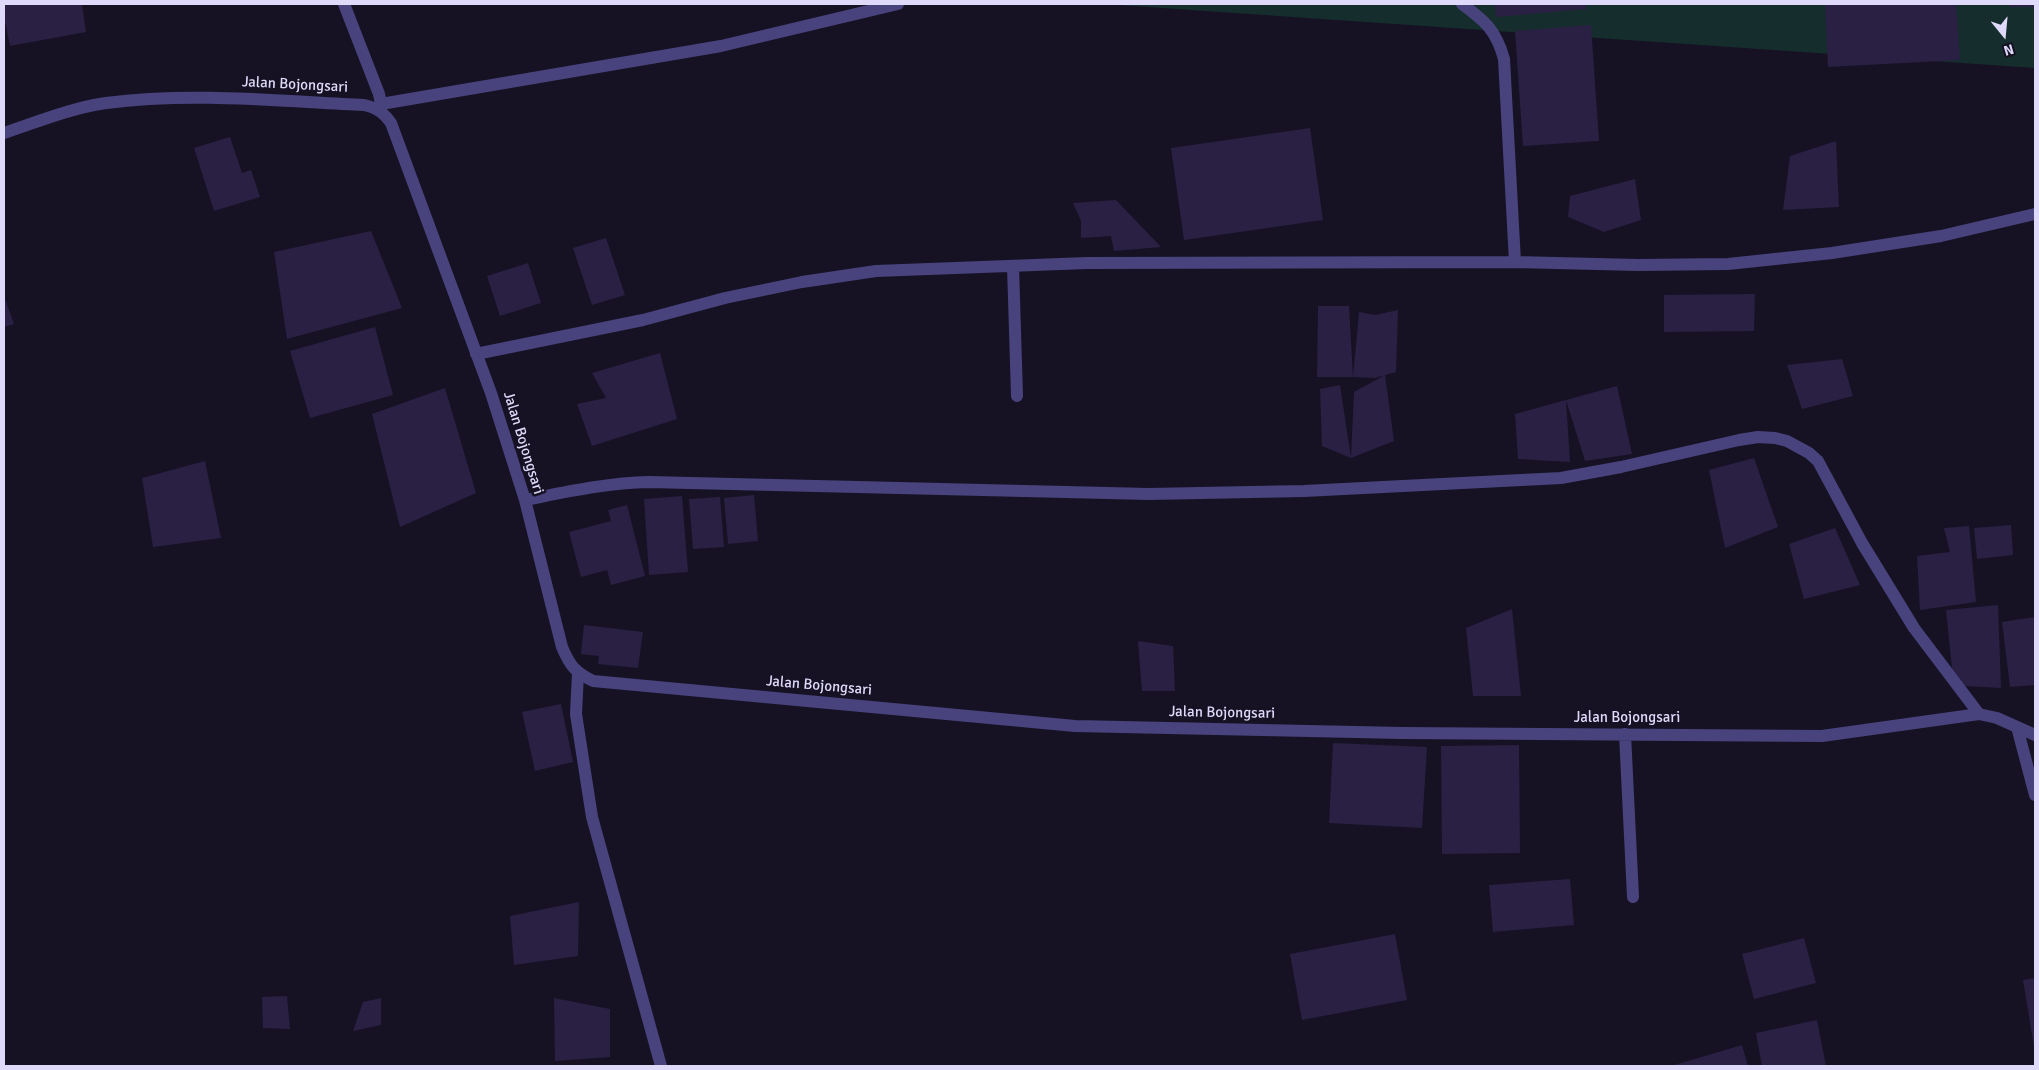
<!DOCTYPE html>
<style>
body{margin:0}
#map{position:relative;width:2039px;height:1070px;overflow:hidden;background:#161224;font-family:Signika,sans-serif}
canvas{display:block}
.frame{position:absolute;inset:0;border:5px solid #dfdafa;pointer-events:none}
.north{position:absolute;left:1979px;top:10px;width:50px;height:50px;-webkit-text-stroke:4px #161224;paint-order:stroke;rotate:163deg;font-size:14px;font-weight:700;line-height:20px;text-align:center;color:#dfdafa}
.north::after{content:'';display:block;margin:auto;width:18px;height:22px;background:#dfdafa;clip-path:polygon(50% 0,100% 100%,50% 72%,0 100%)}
</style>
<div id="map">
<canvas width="2039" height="1070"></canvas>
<div class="frame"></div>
<div class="north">N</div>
</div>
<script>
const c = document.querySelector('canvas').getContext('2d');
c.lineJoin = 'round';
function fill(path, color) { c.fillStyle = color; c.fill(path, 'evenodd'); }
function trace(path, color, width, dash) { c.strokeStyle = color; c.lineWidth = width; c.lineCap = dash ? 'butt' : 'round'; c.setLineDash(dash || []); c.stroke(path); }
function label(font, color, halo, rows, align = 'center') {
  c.font = font + ' Signika,sans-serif'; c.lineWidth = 5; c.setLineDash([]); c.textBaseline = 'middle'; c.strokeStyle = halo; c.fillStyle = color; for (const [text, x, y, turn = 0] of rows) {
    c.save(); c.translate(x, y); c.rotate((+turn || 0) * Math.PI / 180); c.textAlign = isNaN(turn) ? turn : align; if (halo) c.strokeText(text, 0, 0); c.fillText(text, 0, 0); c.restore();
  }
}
fill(new Path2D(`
 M 1104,4 L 2035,4 L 2035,68 Z`), '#162d2d');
fill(new Path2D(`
 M 4,4 L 82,4 L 86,32 L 10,46 L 4,17 Z
 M 1495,4 L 1586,4 L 1586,9 L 1496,17 Z
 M 1825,4 L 1956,4 L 1960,60 L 1828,67 Z
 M 2010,4 L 2035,4 L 2035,7 L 2010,7 Z
 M 1591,25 L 1599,141 L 1523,146 L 1515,31 Z
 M 1310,128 L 1323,220 L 1184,240 L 1171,148 Z
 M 230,137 L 242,173 L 251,170 L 260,197 L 214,211 L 194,148 Z
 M 1836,141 L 1839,207 L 1783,210 L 1790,156 Z
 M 1635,179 L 1641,220 L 1604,232 L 1568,217 L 1570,196 Z
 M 1116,200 L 1161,247 L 1114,251 L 1111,236 L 1081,238 L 1081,221 L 1073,203 Z
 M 371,231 L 402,308 L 287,339 L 274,252 Z
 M 606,238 L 625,295 L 592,305 L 573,248 Z
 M 528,263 L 541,303 L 500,316 L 487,276 Z
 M 1755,294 L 1754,331 L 1664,332 L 1664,295 Z
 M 4,296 L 14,324 L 4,327 Z
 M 1318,306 L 1349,306 L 1353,377 L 1317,377 Z
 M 1398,310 L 1396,372 L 1375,378 L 1353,377 L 1359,312 L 1375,315 Z
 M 375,327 L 393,395 L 310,418 L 290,351 Z
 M 660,353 L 677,419 L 592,446 L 577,404 L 606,398 L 592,373 Z
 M 1842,359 L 1853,396 L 1802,409 L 1787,365 Z
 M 1385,375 L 1394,441 L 1351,458 L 1354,392 Z
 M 1340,385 L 1351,458 L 1322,446 L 1320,389 Z
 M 1617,386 L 1632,454 L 1585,461 L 1566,400 L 1570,462 L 1518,459 L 1515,414 Z
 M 445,388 L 476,493 L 400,527 L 372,414 Z
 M 1754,458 L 1778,527 L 1725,548 L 1709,470 Z
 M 205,461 L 221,538 L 153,547 L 142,478 Z
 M 754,495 L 758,541 L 728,544 L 724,498 Z
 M 682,496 L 688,572 L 649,575 L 644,499 Z
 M 720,497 L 724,547 L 693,549 L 689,499 Z
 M 627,505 L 645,576 L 611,585 L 607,570 L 581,577 L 569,532 L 611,521 L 608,510 Z
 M 2011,525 L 2013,555 L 1977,559 L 1974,528 Z
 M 1969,526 L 1976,602 L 1920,610 L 1917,556 L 1950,552 L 1944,528 Z
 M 1835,528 L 1860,585 L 1804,599 L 1789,544 Z
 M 1998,605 L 2001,688 L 1965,686 L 1952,669 L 1946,610 Z
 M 1512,609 L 1521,696 L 1473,696 L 1466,628 Z
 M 2035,617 L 2035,685 L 2010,687 L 2002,622 Z
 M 584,625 L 643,632 L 638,668 L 598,664 L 599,656 L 581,654 Z
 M 1138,641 L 1173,646 L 1175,691 L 1142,691 Z
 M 561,704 L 573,762 L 535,771 L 522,712 Z
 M 1333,743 L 1427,747 L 1422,828 L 1329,823 Z
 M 1519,745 L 1520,853 L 1442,854 L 1441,746 Z
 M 1570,879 L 1574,925 L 1493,932 L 1489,885 Z
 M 579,902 L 578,956 L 514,965 L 510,916 Z
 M 1395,934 L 1407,1000 L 1302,1020 L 1290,954 Z
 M 1804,938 L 1816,983 L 1754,999 L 1742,954 Z
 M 2035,978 L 2035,1047 L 2034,1047 L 2023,980 Z
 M 287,996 L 290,1029 L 263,1028 L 262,997 Z
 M 381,998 L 381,1025 L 353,1031 L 363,1002 Z
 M 554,998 L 610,1009 L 610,1057 L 555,1061 Z
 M 1817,1020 L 1826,1066 L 1762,1066 L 1756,1033 Z
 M 1742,1045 L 1748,1066 L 1671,1066 Z`), '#292043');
trace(new Path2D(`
 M 344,4 L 379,94 L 381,104 L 380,110
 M 1462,4 C 1485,21 1496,30 1504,59 L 1515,262
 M 381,104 L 721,46 L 898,4
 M 4,133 C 37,122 71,108 106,103 C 191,92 278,101 364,105 C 377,108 383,112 391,123 L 491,393 L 525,500 L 562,647 C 570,666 575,672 593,681 L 1075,726 L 1402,733 L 1822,736 L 1979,714 L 1997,718 L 2035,735
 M 1013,266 L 1017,396
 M 476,354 L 643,320 L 725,298 L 802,282 L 876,271 L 1087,263 L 1515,262 L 1638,265 L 1728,264 L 1832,253 L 1941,236 L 2035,214
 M 525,500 C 566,492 606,483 649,482 L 1149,494 L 1304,491 L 1561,478 L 1621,467 L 1739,440 L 1758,437 L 1775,438 L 1787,441 L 1809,453 L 1818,461 L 1862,543 L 1914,628 L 1979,714
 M 578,673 L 576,714 L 592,817 L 661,1066
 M 2017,727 L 2035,795
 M 1625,734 L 1633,897`), '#48437d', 12);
label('15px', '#dfdafa', '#161224', [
 ["Jalan Bojongsari",295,85,3],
 ["Jalan Bojongsari",523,443,73],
 ["Jalan Bojongsari",819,686,5],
 ["Jalan Bojongsari",1222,713,1],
 ["Jalan Bojongsari",1627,718]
]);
</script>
